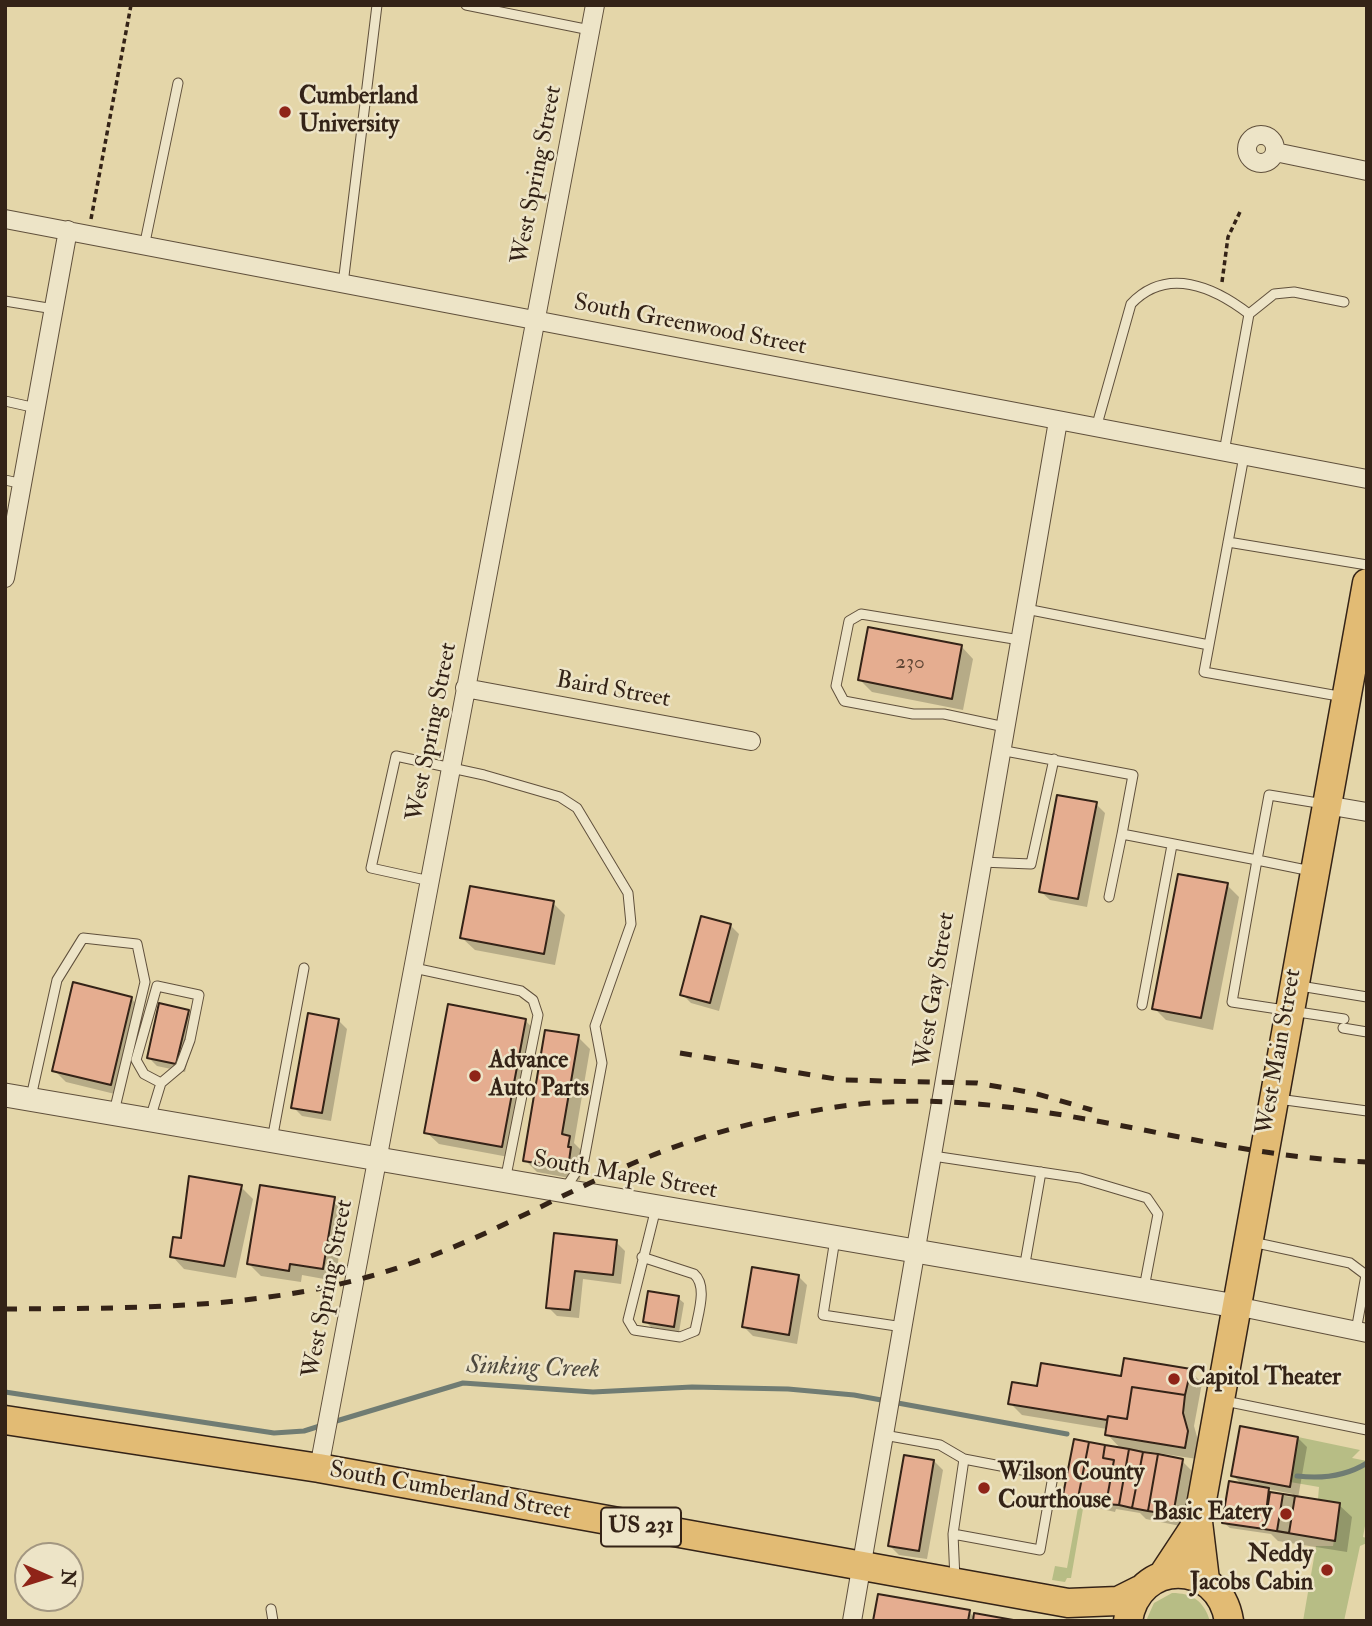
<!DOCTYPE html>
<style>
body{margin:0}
#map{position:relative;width:1372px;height:1626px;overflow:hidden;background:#e4d6a9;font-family:"IM FELL Double Pica",serif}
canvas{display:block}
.frame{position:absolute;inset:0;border:7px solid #342317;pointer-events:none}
.north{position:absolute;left:14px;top:1542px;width:70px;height:70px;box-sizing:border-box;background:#ede4c7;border:2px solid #a39781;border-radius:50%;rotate:93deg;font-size:19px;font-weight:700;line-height:28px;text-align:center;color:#342317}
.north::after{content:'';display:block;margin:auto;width:24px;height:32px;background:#8f2418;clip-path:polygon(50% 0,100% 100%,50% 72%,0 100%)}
</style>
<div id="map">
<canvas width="1372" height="1626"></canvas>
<div class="frame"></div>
<div class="north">N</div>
</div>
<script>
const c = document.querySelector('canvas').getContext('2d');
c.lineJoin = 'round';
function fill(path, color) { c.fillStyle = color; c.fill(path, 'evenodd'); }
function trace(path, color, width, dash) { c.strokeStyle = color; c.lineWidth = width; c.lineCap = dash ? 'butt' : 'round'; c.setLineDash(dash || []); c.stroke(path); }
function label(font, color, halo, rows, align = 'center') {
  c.font = font + ' "IM FELL Double Pica",serif'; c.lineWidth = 5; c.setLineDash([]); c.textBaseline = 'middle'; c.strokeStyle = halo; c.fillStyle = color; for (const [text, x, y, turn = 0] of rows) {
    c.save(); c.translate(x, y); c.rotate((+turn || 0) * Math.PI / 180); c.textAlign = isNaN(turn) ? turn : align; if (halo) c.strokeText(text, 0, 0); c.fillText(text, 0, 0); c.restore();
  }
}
fill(new Path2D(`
 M 1298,1437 L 1360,1450 L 1352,1458 L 1367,1461 L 1367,1515 L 1363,1537 L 1367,1538 L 1367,1543 L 1360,1546 L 1344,1621 L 1303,1621 L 1316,1546 L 1333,1546 L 1340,1503 L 1318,1499 L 1319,1487 L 1290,1482 Z
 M 1079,1502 L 1084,1503 L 1071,1578 L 1067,1578 L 1065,1582 L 1052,1580 L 1055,1566 L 1067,1568 Z
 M 1172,1593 C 1192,1593 1204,1601 1210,1621 L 1146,1621 L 1154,1603 Z`), '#b7bd85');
fill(new Path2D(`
 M 961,646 L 973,659 L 963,710 L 872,692 L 860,680 Z
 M 1096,804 L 1105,813 L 1087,907 L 1050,900 L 1040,891 Z
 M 1227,885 L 1239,897 L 1213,1030 L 1166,1020 L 1154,1008 Z
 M 553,903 L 565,915 L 555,965 L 475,950 L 462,938 Z
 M 730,925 L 739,934 L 719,1011 L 691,1003 L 682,994 Z
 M 131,998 L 143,1011 L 123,1096 L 66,1082 L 54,1070 Z
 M 188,1012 L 197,1021 L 185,1072 L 157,1066 L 148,1057 Z
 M 338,1020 L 347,1029 L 331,1121 L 302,1116 L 293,1107 Z
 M 525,1020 L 537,1033 L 514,1158 L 439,1144 L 426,1132 Z
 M 578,1037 L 590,1049 L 574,1143 L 581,1150 L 580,1158 L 583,1161 L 580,1180 L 537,1172 L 525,1160 Z
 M 241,1187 L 253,1199 L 236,1278 L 184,1269 L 172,1256 L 182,1240 Z
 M 334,1199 L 346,1211 L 335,1281 L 302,1275 L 301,1282 L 261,1276 L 249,1264 Z
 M 556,1235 L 616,1242 L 625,1251 L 621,1284 L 583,1279 L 579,1318 L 557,1316 L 548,1307 Z
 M 798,1276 L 807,1285 L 797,1344 L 753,1336 L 744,1327 Z
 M 678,1298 L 684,1303 L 679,1332 L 651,1327 L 645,1321 Z
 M 1190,1371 L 1202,1383 L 1194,1426 L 1199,1444 L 1197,1459 L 1145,1451 L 1144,1454 L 1182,1461 L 1194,1473 L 1185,1527 L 1146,1519 L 1140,1513 L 1116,1509 L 1115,1512 L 1089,1506 L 1083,1501 L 1071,1500 L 1065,1494 L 1122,1450 L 1107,1434 L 1107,1429 L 1022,1415 L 1010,1403 L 1039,1388 Z
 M 1298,1438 L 1307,1447 L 1298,1498 L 1339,1505 L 1352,1517 L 1347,1552 L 1278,1541 L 1271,1534 L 1230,1528 L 1224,1523 L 1243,1485 L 1233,1476 ZM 1268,1489 L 1293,1494 L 1292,1497 L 1272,1494 Z
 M 934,1461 L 943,1470 L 927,1559 L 899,1555 L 890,1546 Z
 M 969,1612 L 975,1618 L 1008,1621 L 875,1621 Z`), '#0003');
trace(new Path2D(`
 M 5,1392 L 274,1433 L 304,1431 L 323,1425
 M 333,1422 L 463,1383 L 593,1392 L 692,1387 L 788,1389 L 854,1395 L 1067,1434
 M 1297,1476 C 1321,1479 1346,1476 1367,1463`), '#707c73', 5);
const building = new Path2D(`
 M 868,627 L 962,645 L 952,699 L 858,680 Z
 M 1057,795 L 1097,802 L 1078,899 L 1039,892 Z
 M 1178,874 L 1228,883 L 1201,1018 L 1152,1009 Z
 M 470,886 L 554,901 L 544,954 L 460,938 Z
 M 701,916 L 731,924 L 710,1003 L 680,995 Z
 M 73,982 L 132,997 L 111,1085 L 52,1071 Z
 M 159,1003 L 189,1010 L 176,1064 L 147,1058 Z
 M 448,1004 L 526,1019 L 502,1147 L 424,1133 Z
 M 308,1013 L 339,1019 L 322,1113 L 291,1108 Z
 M 545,1030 L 579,1035 L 562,1134 L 570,1136 L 568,1147 L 571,1147 L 568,1168 L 523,1161 Z
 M 189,1176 L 242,1185 L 224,1266 L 170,1257 L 173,1237 L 181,1238 Z
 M 260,1185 L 335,1197 L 323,1269 L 290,1264 L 289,1271 L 247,1264 Z
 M 554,1233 L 617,1240 L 613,1275 L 575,1271 L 570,1310 L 546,1308 Z
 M 752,1267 L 799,1275 L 789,1335 L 742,1327 Z
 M 648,1291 L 679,1296 L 674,1327 L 643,1322 Z
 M 1124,1358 L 1191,1369 L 1185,1395 L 1132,1387 L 1127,1419 L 1108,1416 L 1107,1420 L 1008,1404 L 1012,1382 L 1037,1386 L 1041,1363 L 1121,1376 Z
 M 1132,1387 L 1185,1395 L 1183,1413 L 1188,1431 L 1185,1448 L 1105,1435 L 1108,1416 L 1127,1419 Z
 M 1240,1426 L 1298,1437 L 1290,1487 L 1231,1476 Z
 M 1074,1439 L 1089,1442 L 1078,1498 L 1063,1495 Z
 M 1089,1442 L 1105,1445 L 1103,1458 L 1114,1460 L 1106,1504 L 1078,1498 Z
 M 1105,1445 L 1129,1449 L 1119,1505 L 1106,1504 L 1114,1460 L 1103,1458 Z
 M 1129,1449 L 1143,1452 L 1132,1508 L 1119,1505 Z
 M 1143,1452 L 1158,1454 L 1148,1511 L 1132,1508 Z
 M 1158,1454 L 1183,1459 L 1173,1515 L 1148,1511 Z
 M 904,1455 L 934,1460 L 919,1551 L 888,1546 Z
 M 1229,1481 L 1269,1488 L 1264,1529 L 1222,1523 Z
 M 1270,1492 L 1340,1503 L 1335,1541 L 1264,1529 Z
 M 1283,1494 L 1295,1496 L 1289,1533 L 1277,1531 Z
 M 878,1594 L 970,1610 L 968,1621 L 873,1621 Z
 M 974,1613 L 1019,1621 L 973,1621 Z`);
fill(building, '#e5ad90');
trace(building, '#342317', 2);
const service = new Path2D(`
 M 466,5 L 590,30
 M 144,247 L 178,83
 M 343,284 L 377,5
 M 5,301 L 54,309
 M 5,401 L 36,408
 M 1096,428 L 1131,304 C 1167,266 1214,287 1249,314
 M 1224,452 L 1249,314 L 1274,294 L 1294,292 L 1344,302
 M 1244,456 L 1204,672 L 1344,697
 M 5,480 L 23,484
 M 1228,542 L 1367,565
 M 1026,609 L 1209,645
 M 1005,727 L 944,714 L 913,714 L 844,701 L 836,686 L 849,621 L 861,614 L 1020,640
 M 1000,750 L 1133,775 L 1122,834 L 1257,860 L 1269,795 L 1324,804
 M 981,862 L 1031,864 L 1054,759
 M 1311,871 L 1257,860 L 1232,1002 L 1344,1019
 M 430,881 L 371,868 L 396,756 L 484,775 L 560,797 L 577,808 L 628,893 L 631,924 L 595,1026 L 602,1063 L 584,1160 L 565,1189
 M 1109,897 L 1122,834
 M 414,968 L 521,991 L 533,1000 L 538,1015 L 505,1181
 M 1300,986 L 1367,997
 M 1142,1005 L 1172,845
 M 1343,1028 L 1367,1032
 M 31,1097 L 57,980 L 83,938 L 137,944 L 145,982 L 114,1112
 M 1278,1099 L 1367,1111
 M 150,1119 L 161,1083 L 180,1067 L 190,1040 L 199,995 L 157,986 L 136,1060 L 144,1074 L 161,1083
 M 272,1140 L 304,968
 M 933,1156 L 1080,1178 L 1147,1198 L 1158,1214 L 1144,1288
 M 835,1239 L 823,1315 L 903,1327
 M 1252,1242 L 1350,1263 L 1366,1275 L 1356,1331
 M 642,1257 L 694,1274 C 708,1286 698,1314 695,1331 L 680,1337 L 634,1330 L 628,1320 L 656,1208
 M 1024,1269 L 1041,1172
 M 1225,1401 L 1367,1430
 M 884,1435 L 940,1445 L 964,1459
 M 953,1534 L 1040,1550 L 1053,1476 L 964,1459 L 953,1534 L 955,1580
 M 271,1609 L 273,1621`);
const minor = new Path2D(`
 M1247 149a14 14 0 1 1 28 0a14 14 0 1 1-28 0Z
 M 1275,152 L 1367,171
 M 5,219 L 1367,479
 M 5,578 L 68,230
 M 465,688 L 751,741
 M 1326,805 L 1367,812
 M 1236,1306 L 1367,1333
 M 319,1468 L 595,5
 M 852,1621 L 1058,421`);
const tertiary = new Path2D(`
 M 5,1095 L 1236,1306`);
const primary = new Path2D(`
 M 5,1420 L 319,1468 L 1068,1603 L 1118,1601 L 1140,1590
 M 1163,1575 L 1198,1522
 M 1205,1580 L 1198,1522 L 1367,583
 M 1128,1621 C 1137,1558 1219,1558 1229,1621`);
trace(service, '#60503c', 11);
trace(minor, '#60503c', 20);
trace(tertiary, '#60503c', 25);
trace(primary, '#342317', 31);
trace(new Path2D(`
 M 91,219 L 131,5
 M 1222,282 L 1228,237 L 1240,212`), '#342317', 3.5, [5, 3.5]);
trace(service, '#ede4c7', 9);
trace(minor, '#ede4c7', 18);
trace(tertiary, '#ede4c7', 23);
trace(primary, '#e2bb74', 28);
trace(new Path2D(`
 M 680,1053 L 842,1080 L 977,1083 L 1034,1093 L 1092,1110
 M 5,1309 C 141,1308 279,1310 409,1264 C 485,1238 554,1198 627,1166 C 694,1136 765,1118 836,1107 C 1017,1080 1189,1156 1367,1162`), '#342317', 5, [12, 12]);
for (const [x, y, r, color] of [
 [285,112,7,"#8f2418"],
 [475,1076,7,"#8f2418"],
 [1174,1379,7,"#8f2418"],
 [984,1488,7,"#8f2418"],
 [1286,1514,7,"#8f2418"],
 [1327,1570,7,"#8f2418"]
]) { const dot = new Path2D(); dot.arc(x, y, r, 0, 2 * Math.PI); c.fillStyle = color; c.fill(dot); trace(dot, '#ede4c7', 2.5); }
label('21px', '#604635', null, [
 ["230",910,663]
]);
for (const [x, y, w] of [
 [641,1527,80]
]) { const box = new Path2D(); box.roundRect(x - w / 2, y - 19.5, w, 39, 5); c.fillStyle = '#ede4c7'; c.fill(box); trace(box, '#342317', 2); }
label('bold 23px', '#342317', null, [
 ["US 231",641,1527]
]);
label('bold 24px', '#342317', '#ede4c7', [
 ["Cumberland",299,98],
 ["University",299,126],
 ["Advance",489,1062],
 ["Auto Parts",489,1090],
 ["Capitol Theater",1188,1379],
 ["Wilson County",998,1474],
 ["Courthouse",998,1502],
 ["Basic Eatery",1272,1514,"right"],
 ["Neddy",1313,1556,"right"],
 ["Jacobs Cabin",1313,1584,"right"]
], 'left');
label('24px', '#342317', '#ede4c7', [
 ["West Spring Street",538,175,-79],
 ["South Greenwood Street",690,326,11],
 ["Baird Street",613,691,10],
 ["West Spring Street",433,732,-79],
 ["West Gay Street",936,990,-81],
 ["West Main Street",1280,1052,-80],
 ["South Maple Street",625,1176,10],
 ["West Spring Street",329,1289,-79],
 ["South Cumberland Street",450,1492,10]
]);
label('italic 26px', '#4d483e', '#ede4c7', [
 ["Sinking Creek",533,1369,2]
]);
</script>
